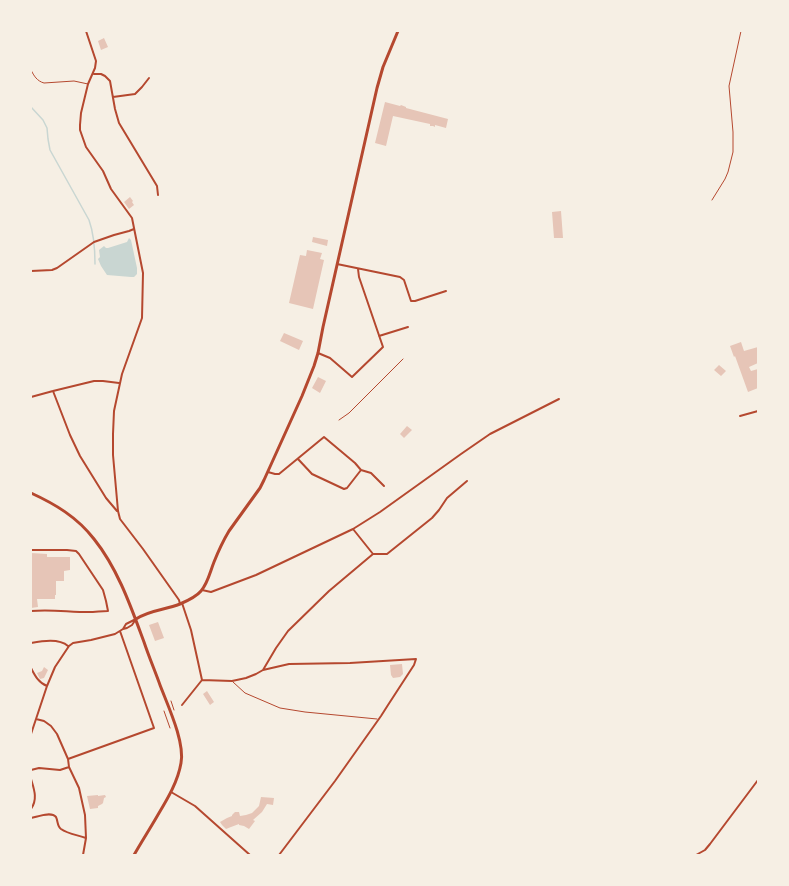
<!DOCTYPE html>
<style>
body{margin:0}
#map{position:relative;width:789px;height:886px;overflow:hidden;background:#f6efe4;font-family:"Archivo Narrow",sans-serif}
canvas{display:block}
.frame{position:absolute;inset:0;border:32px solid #f6efe4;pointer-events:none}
</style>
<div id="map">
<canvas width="789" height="886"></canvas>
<div class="frame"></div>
</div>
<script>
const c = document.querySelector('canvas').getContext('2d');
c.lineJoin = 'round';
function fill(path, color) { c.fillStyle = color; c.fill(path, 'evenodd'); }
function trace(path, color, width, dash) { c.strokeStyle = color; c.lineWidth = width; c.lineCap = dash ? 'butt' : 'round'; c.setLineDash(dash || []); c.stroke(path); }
fill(new Path2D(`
 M 129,238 L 131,240 L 137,268 L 137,274 L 134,277 L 131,277 L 107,275 L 101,266 L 98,259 L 100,257 L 99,250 L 104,246 L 106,248 L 108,248 L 127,242 Z`), '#c9d6d2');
trace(new Path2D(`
 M 31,107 L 43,120 L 47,128 L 48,139 L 50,150 L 89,220 C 94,234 95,249 95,264`), '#c9d6d2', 1.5);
fill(new Path2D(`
 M 104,38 L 108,47 L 101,50 L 98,41 Z
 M 385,102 L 400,106 L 401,105 L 406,107 L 406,108 L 448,119 L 446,128 L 435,125 L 435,127 L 433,126 L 430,126 L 430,124 L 393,116 L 386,146 L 375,143 Z
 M 130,197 L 133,201 L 132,202 L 134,205 L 129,209 L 124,202 Z
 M 561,211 L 563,238 L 554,238 L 552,212 Z
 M 313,237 L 328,240 L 327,246 L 312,242 Z
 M 307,250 L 322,253 L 320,259 L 324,260 L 313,309 L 289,303 L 300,255 L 306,256 Z
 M 284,333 L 303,341 L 299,350 L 280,341 Z
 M 741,342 L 744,351 L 758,347 L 758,358 L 757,358 L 758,363 L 749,367 L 751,371 L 758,369 L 758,388 L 748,392 L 735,356 L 734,357 L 730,346 Z
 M 719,365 L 726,371 L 721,376 L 714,370 Z
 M 318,377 L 326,381 L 320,393 L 312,388 Z
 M 407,426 L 412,430 L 404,438 L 400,434 Z
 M 31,553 L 47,554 L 47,557 L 70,557 L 70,570 L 64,571 L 64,581 L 56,581 L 56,595 L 55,595 L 55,599 L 37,599 L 38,607 L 31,608 Z
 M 158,622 L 164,638 L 155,641 L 149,625 Z
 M 402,664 L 403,674 L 400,677 L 393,678 L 391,675 L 390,665 Z
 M 44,667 L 48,670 L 44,678 L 40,679 L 37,673 L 42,671 Z
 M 207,691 L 214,702 L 210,705 L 203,694 Z
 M 98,795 L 98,796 L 105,795 L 106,797 L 104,798 L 103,803 L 102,804 L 98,806 L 98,808 L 90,809 L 87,796 Z
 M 261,797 L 274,798 L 273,805 L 267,804 L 262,812 L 253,820 L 255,821 L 249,829 L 244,826 L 239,825 L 239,824 L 231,827 L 226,829 L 222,825 L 220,822 L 227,818 L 232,816 L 232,815 L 235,812 L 239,812 L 240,816 L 246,815 L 252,813 L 259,806 Z`), '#e6c5b7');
trace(new Path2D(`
 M 712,200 L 725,179 L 728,172 L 733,152 L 733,132 L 729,86 L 741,31
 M 339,420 L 349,413 L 403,359
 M 171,701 L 174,710
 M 164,711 L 170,728`), '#b5482f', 1);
trace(new Path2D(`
 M 31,70 C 34,76 37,81 44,83 L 74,81 L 88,84
 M 233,682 L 245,693 L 280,708 L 305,712 L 377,719`), '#b5482f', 1);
trace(new Path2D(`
 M 86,31 L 96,61 L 95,68 L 88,84 L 81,113 L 80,125 L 80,130 L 86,147 L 103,171 L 111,189 L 132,218 L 143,273 L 142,318 L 122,374 L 114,411 L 113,434 L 113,455 L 118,511 L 120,519 L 143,549 L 179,600 L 180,604
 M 94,74 L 101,74 L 105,76 L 110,81 L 115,109 L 119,123 L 157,186 L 158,195
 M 113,97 L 135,94 L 142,87 L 149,78
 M 337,264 L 400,277 L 404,280 L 411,301 L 415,301 L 446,291
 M 31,271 L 52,270 L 57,268 L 94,242 L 114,235 L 129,231 L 134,229
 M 379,336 L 408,327
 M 318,353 L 330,358 L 352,377 L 383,347 L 359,277 L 358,269
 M 53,391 L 70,435 L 80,456 L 106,498 L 117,511
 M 31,397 L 53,391 L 94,381 L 103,381 L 119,383
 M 740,416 L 758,411
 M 298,459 L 312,474 L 344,489 L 347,488 L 361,470
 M 268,472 L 275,474 L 279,474 L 324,437 L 355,463 L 361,470 L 371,473 L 384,486
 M 353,529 L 373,554
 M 31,550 L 67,550 L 76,551 L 79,554 L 103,590 L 106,601 L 108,611 C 102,611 95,612 89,612 C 69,612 50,609 31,611
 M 202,590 L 211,592 L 256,575 L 353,529 L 380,512 L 461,454 L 490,434 L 559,399
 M 123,629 L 126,624 L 136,619
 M 31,643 C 42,641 59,638 68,646
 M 31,668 C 35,676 39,683 47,686
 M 263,670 L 289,664 L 350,663 L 416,659 L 414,665 L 388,705 L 381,716 L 335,781 L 279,855
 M 202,680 L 232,681 L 246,678 L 256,674 L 263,670 L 276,648 L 288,631 L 329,591 L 373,554 L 387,554 L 432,518 L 439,510 L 447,498 L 467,481
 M 182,705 L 202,680 L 191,630 L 182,603
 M 36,719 L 44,721 L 51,726 L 57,734 L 68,759 L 69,767 L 79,788 L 85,815 L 86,838 L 83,855
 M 31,734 L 47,686 L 55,667 L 69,646 L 73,643 L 91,640 L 115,634 L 123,629 L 127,628 L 132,625 L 136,619
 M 68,759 L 154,728 L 120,631
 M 31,770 L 39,768 L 60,770 L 69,767
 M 31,779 C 34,789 38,799 31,809
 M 171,792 L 195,806 L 250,855
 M 31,818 C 37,817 51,811 56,817 C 58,821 57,826 61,829 C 68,834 78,835 86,838
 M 696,855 L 705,850 L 710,844 L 758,780`), '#b5482f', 2);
trace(new Path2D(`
 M 31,493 C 55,504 77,517 94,539 C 118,569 131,607 144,642 C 149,657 155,671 160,685 C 168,706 185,742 181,763 C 178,781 168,798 159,813 C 151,827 142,841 134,855
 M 136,619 C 149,610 165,610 180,604 C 187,601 196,597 201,591 C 208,583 210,572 214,562 C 218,552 223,541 229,531 L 260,488 L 264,480 L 302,396 L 314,366 L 318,353 L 323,327 L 377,88 L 383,67 L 398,31`), '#b5482f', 3);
</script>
